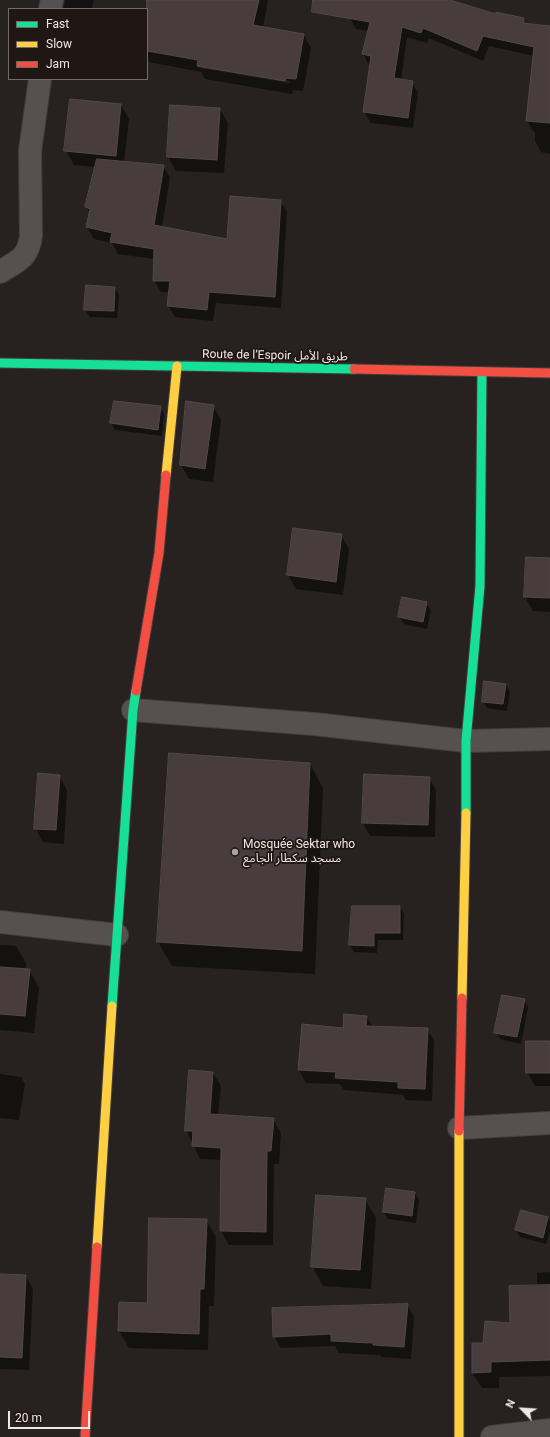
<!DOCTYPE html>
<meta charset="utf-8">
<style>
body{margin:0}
#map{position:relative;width:550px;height:1437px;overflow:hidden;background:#272120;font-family:Roboto,sans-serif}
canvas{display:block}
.legend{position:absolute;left:8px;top:8px;width:140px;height:72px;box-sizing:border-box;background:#201614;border:1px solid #736a68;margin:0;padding:5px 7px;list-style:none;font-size:12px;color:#f0e8e7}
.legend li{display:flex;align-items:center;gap:8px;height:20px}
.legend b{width:20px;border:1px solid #736a68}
.north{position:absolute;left:502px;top:1389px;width:40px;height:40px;-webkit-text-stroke:3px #201614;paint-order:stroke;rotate:295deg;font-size:11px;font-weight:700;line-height:16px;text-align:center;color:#f0e8e7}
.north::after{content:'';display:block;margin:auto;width:14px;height:18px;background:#f0e8e7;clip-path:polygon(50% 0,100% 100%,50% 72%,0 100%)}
.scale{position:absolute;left:8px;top:1411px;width:82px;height:18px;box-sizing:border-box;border:2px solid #f0e8e7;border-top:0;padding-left:5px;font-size:12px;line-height:14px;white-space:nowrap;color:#f0e8e7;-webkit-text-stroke:3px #201614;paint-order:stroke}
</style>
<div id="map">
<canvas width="550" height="1437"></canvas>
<ul class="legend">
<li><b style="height:5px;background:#16e098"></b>Fast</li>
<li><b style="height:5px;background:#ffcf43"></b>Slow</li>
<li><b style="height:5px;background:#f24e42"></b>Jam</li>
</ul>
<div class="north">N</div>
<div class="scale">20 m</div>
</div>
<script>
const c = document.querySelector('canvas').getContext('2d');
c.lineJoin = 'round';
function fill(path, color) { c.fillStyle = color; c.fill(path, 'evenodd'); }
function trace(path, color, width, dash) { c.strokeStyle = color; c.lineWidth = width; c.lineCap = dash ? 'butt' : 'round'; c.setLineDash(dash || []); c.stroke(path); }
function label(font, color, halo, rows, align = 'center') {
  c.font = font + ' Roboto,"Noto Sans Arabic",sans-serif'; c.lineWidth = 3.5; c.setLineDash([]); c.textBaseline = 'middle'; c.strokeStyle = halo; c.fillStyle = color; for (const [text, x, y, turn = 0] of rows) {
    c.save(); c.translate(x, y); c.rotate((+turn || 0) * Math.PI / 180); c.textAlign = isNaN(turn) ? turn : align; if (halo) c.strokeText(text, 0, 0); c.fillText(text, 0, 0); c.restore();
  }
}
fill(new Path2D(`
 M 65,0 L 94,0 L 92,9 L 64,9 Z
 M 151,0 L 268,0 L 263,27 L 304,35 L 311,48 L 303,91 L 293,90 L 292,94 L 205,79 L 201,72 L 149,62 L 147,58 L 147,20 ZM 201,66 L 290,81 L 290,83 L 201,68 Z
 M 353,0 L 446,0 L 486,20 L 550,27 L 550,154 L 541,152 L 535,141 L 535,132 L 533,131 L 527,121 L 534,56 L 489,46 L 483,61 L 429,38 L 427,43 L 407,37 L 401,80 L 412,82 L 418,93 L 413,128 L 371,123 L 364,112 L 371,65 L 369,65 L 363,54 L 369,31 L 356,29 L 350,18 Z
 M 121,105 L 129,119 L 124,162 L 163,166 L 170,177 L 162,227 L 228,240 L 280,201 L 287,212 L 281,308 L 216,303 L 213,321 L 175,317 L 168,306 L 170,292 L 161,292 L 154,280 L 154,259 L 118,254 L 112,243 L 94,239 L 87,227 L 90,214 L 86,207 L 96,167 L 74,165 L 66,151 Z
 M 220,109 L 228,123 L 224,173 L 176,171 L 168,157 Z
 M 115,288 L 119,295 L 117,318 L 90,317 L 85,310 Z
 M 213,406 L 221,420 L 213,482 L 189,479 L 181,465 Z
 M 160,407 L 164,414 L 162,436 L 115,430 L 111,423 Z
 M 341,535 L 349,549 L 343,595 L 296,589 L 288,575 Z
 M 550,559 L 550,612 L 533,611 L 525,597 Z
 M 403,598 L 426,603 L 431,610 L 427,629 L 404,624 L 399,617 Z
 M 506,685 L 510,692 L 507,711 L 487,708 L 483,701 Z
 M 310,764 L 323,788 L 315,974 L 172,966 L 158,942 Z
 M 365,775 L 429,778 L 436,790 L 435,837 L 370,836 L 363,823 Z
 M 59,776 L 67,790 L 64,844 L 43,842 L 35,828 Z
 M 400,907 L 404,914 L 403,940 L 378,940 L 377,953 L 354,952 L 350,945 Z
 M 0,945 L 16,946 L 26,963 L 26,970 L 29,970 L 39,988 L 34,1033 L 0,1030 Z
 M 524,1000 L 528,1007 L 521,1044 L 500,1039 L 496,1032 Z
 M 366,1016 L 373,1027 L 427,1029 L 434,1041 L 432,1101 L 406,1100 L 403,1095 L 344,1090 L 340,1084 L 306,1083 L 299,1070 L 302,1026 L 344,1029 Z
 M 550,1042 L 550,1086 L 535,1086 L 527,1072 Z
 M 213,1073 L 221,1086 L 218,1115 L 273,1119 L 281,1133 L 279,1164 L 274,1164 L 273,1245 L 229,1245 L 221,1231 L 222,1160 L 200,1159 L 186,1130 Z
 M 0,1074 L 21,1077 L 25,1084 L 19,1120 L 0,1118 Z
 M 387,1190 L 415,1193 L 419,1200 L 416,1223 L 388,1219 L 384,1212 Z
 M 365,1199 L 376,1218 L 371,1289 L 323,1286 L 312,1266 Z
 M 548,1218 L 550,1222 L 550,1231 L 546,1244 L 520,1237 L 516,1230 Z
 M 206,1220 L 216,1237 L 214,1306 L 209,1306 L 208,1350 L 129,1348 L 119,1331 L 148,1304 Z
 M 550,1272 L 550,1376 L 499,1377 L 499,1388 L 482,1388 L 472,1373 L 484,1344 L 511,1324 L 537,1286 L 537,1273 Z
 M 0,1275 L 26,1276 L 33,1289 L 29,1370 L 0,1369 Z
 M 407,1305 L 414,1317 L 411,1359 L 381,1357 L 380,1355 L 339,1353 L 335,1346 L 281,1348 L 274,1336 Z`), '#0007');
const building = new Path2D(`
 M 147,0 L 259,0 L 253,25 L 304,34 L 296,79 L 286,78 L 285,81 L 197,66 L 198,60 L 147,51 Z
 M 313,0 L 450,0 L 496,14 L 496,12 L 524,18 L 523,23 L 550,26 L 550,123 L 526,121 L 534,47 L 483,36 L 477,51 L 423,28 L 421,33 L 402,27 L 394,78 L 413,81 L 408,118 L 363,112 L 371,56 L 362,54 L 370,22 L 312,12 Z
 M 70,99 L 121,104 L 116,156 L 64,151 Z
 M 170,105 L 220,108 L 217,160 L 167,157 Z
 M 97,159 L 164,165 L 154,225 L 227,239 L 230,196 L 281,200 L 275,297 L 209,292 L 207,310 L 167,306 L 170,281 L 153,281 L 154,249 L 110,242 L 112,233 L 86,227 L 90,209 L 85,207 Z
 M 86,285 L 115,287 L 114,311 L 84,310 Z
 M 114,401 L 161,406 L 158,430 L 110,423 Z
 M 186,401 L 214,405 L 205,469 L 180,465 Z
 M 293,528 L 342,534 L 336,582 L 287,575 Z
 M 526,557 L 550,558 L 550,598 L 524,597 Z
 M 402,597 L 427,602 L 423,622 L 398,617 Z
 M 484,681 L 506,684 L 503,704 L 482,702 Z
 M 169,753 L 310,763 L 302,951 L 157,942 Z
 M 38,773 L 60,775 L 56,830 L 34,829 Z
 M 364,774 L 430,777 L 428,825 L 362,823 Z
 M 352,906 L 400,906 L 400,933 L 374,933 L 374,946 L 349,945 Z
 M 0,967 L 30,969 L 25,1016 L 0,1014 Z
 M 502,995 L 525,999 L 517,1037 L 494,1033 Z
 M 344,1014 L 367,1016 L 366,1026 L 428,1028 L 425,1089 L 398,1088 L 398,1082 L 335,1078 L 336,1072 L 298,1070 L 302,1024 L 343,1028 Z
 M 526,1041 L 550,1041 L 550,1073 L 526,1073 Z
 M 189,1070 L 213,1072 L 210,1114 L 274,1118 L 271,1151 L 267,1151 L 266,1232 L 220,1231 L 221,1148 L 192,1146 L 193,1131 L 185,1131 Z
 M 386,1188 L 415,1192 L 412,1216 L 383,1212 Z
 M 316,1195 L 366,1198 L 360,1270 L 311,1267 Z
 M 521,1210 L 548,1217 L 543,1238 L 515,1230 Z
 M 149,1218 L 207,1219 L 204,1289 L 200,1289 L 199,1334 L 118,1331 L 119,1302 L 147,1303 Z
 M 0,1274 L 26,1275 L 22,1358 L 0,1357 Z
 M 550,1285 L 550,1360 L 491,1362 L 491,1372 L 472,1373 L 472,1343 L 483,1343 L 485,1321 L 510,1323 L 509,1286 Z
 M 408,1304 L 404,1347 L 373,1345 L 373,1343 L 331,1341 L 331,1334 L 273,1337 L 272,1308 Z`);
fill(building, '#493c3f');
trace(building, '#4f4949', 1);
const street = new Path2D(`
 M 50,9 L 52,0
 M 0,272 C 17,261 28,259 31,236 L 30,151 L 40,79
 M 133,710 L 314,724 L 466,741 L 550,739
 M 0,922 L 117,935
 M 459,1128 L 550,1123
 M 492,1437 L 550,1430`);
const fast = new Path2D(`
 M 0,363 L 354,369
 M 466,813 L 466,741 L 480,586 L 482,372
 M 112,1006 L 133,710 L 136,691`);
const slow = new Path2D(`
 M 166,475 L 177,366
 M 462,998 L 466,813
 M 459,1131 L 459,1437
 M 97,1247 L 112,1006`);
const jam = new Path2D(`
 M 354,369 L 550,373
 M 136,691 L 159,553 L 166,475
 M 459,1131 L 462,998
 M 85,1437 L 97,1247`);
trace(street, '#443f3e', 24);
trace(fast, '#443f3e', 11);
trace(slow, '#443f3e', 11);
trace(jam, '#443f3e', 11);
trace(street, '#565150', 22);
trace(fast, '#16e098', 9);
trace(slow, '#ffcf43', 9);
trace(jam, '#f24e42', 9);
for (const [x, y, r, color] of [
 [235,852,4,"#aaa2a1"]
]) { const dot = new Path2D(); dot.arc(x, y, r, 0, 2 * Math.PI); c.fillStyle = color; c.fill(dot); trace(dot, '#201614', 1.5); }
label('12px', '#f0e8e7', '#201614', [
 ["Route de l’Espoir طريق الأمل",275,356,1]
]);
label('12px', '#f0e8e7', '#201614', [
 ["Mosquée Sektar who",243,845],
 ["مسجد سكطار الجامع",243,859]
], 'left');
</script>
